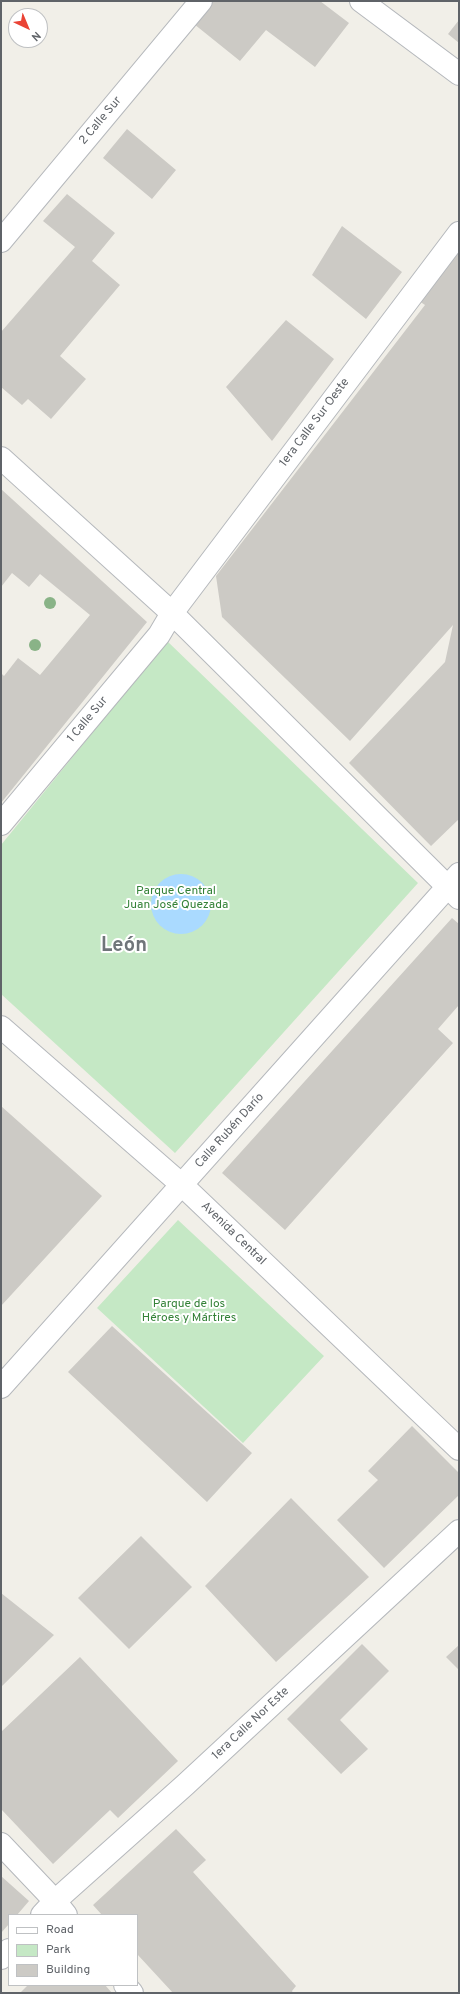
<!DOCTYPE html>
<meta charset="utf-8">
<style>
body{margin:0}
#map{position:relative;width:460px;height:1994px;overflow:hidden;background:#f1efe8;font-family:Overpass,sans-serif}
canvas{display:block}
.frame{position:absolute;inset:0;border:2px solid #5f6368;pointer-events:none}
.legend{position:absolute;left:8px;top:1914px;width:130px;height:72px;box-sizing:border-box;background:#fff;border:1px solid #bfc1c3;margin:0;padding:5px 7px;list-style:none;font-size:12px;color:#5f6368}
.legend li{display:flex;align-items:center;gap:8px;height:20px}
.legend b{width:20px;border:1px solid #bfc1c3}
.north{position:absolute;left:8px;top:8px;width:40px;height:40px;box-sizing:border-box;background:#fff;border:1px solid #bfc1c3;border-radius:50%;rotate:136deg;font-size:11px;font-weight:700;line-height:16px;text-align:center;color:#5f6368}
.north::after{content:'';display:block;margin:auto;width:14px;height:18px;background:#ea4335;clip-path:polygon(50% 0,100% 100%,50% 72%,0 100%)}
</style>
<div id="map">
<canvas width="460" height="1994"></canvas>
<div class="frame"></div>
<ul class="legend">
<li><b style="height:5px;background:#fff"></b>Road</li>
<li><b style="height:11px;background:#c5e8c5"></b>Park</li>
<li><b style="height:11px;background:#cccac5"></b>Building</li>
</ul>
<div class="north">N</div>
</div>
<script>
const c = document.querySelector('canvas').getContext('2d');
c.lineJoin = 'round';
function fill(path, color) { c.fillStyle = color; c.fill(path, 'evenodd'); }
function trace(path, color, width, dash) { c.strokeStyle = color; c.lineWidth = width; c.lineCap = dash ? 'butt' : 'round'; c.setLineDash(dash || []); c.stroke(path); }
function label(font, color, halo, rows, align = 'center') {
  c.font = font + ' Overpass,sans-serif'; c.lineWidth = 4; c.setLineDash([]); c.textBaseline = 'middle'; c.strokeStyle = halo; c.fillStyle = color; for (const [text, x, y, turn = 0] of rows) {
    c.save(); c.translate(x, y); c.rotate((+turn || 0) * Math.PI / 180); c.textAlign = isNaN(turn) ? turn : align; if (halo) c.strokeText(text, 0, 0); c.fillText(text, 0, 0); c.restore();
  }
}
fill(new Path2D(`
 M 167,641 L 418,883 L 175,1153 L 1,994 L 1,845 Z
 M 178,1220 L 324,1356 L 243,1443 L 97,1308 Z`), '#c5e8c5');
fill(new Path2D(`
 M151 904a30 30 0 1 1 60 0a30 30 0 1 1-60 0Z`), '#aadaff');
fill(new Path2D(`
 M 212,1 L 320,1 L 349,23 L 315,67 L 266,30 L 240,61 L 194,24 Z
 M 459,20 L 459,43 L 448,34 Z
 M 127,129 L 176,170 L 152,199 L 103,158 Z
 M 67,194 L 115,233 L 92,261 L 120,285 L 60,356 L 86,379 L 51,419 L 28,399 L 22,405 L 1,387 L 1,332 L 75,247 L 43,221 Z
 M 342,226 L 402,272 L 366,319 L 312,275 Z
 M 459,252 L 459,819 L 431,846 L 349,763 L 445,662 L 453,625 L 350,741 L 222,617 L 216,576 L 425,305 L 419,301 Z
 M 286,320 L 334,359 L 272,441 L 226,387 Z
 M 1,489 L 147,622 L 1,803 L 1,673 L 4,676 L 18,658 L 40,675 L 90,615 L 40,574 L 29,587 L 12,573 L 1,587 L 1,528 L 2,526 L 1,525 Z
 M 452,918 L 459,924 L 459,1005 L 438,1029 L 453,1043 L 285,1230 L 222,1173 Z
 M 1,1106 L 102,1196 L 1,1306 Z
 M 112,1326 L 252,1453 L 207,1502 L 68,1372 Z
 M 412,1426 L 459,1473 L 459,1495 L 384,1568 L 337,1520 L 378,1480 L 368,1471 Z
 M 291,1498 L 369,1577 L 276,1662 L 205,1586 Z
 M 141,1536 L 192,1587 L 129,1649 L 78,1598 Z
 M 1,1593 L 54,1635 L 1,1687 Z
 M 362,1644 L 389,1671 L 340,1720 L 368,1749 L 341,1774 L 287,1719 Z
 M 459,1645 L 459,1670 L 446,1657 Z
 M 80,1657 L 178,1761 L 118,1818 L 110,1810 L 53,1864 L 1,1809 L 1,1732 Z
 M 176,1829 L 206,1860 L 193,1872 L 296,1986 L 292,1991 L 293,1993 L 173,1993 L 137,1954 L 137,1915 L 102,1915 L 93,1905 Z
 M 1,1876 L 29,1901 L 17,1915 L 9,1915 L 9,1924 L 1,1933 Z
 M 28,1985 L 105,1985 L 112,1993 L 20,1993 Z`), '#cccac5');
const pedestrian = new Path2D(`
 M 1,824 L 159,635 L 172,613 L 459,898
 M 1,1027 L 182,1185 L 459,1449
 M 1,1387 L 459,874`);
const minor = new Path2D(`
 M 1,241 L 201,1
 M 1,458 L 172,613 L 459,233
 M 55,1901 L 66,1915
 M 125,1985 L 132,1993`);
const tertiary = new Path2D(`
 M 361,1 L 459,74
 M 1,1844 L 55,1901
 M 42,1915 L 55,1901 L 185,1785 L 459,1531
 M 1,1958 L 9,1950`);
trace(pedestrian, '#b5b8bc', 24);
trace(minor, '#b5b8bc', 24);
trace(tertiary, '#b5b8bc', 24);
trace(pedestrian, '#fff', 22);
trace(minor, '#fff', 22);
trace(tertiary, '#fff', 22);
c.fillStyle = '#89b387';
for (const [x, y] of [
 [50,603],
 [35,645]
]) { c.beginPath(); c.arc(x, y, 6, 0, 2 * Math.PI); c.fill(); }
label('12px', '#5f6368', '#fff', [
 ["2 Calle Sur",101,121,-50],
 ["1era Calle Sur Oeste",315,423,-53],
 ["1 Calle Sur",88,720,-50],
 ["Calle Rubén Darío",230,1131,-48],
 ["Avenida Central",233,1234,44],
 ["1era Calle Nor Este",251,1724,-43]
]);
label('12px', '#348238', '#fff', [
 ["Parque Central",176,892],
 ["Juan José Quezada",176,906],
 ["Parque de los",189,1305],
 ["Héroes y Mártires",189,1319]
]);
label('bold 20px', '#70757a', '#fff', [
 ["León",124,947]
]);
</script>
